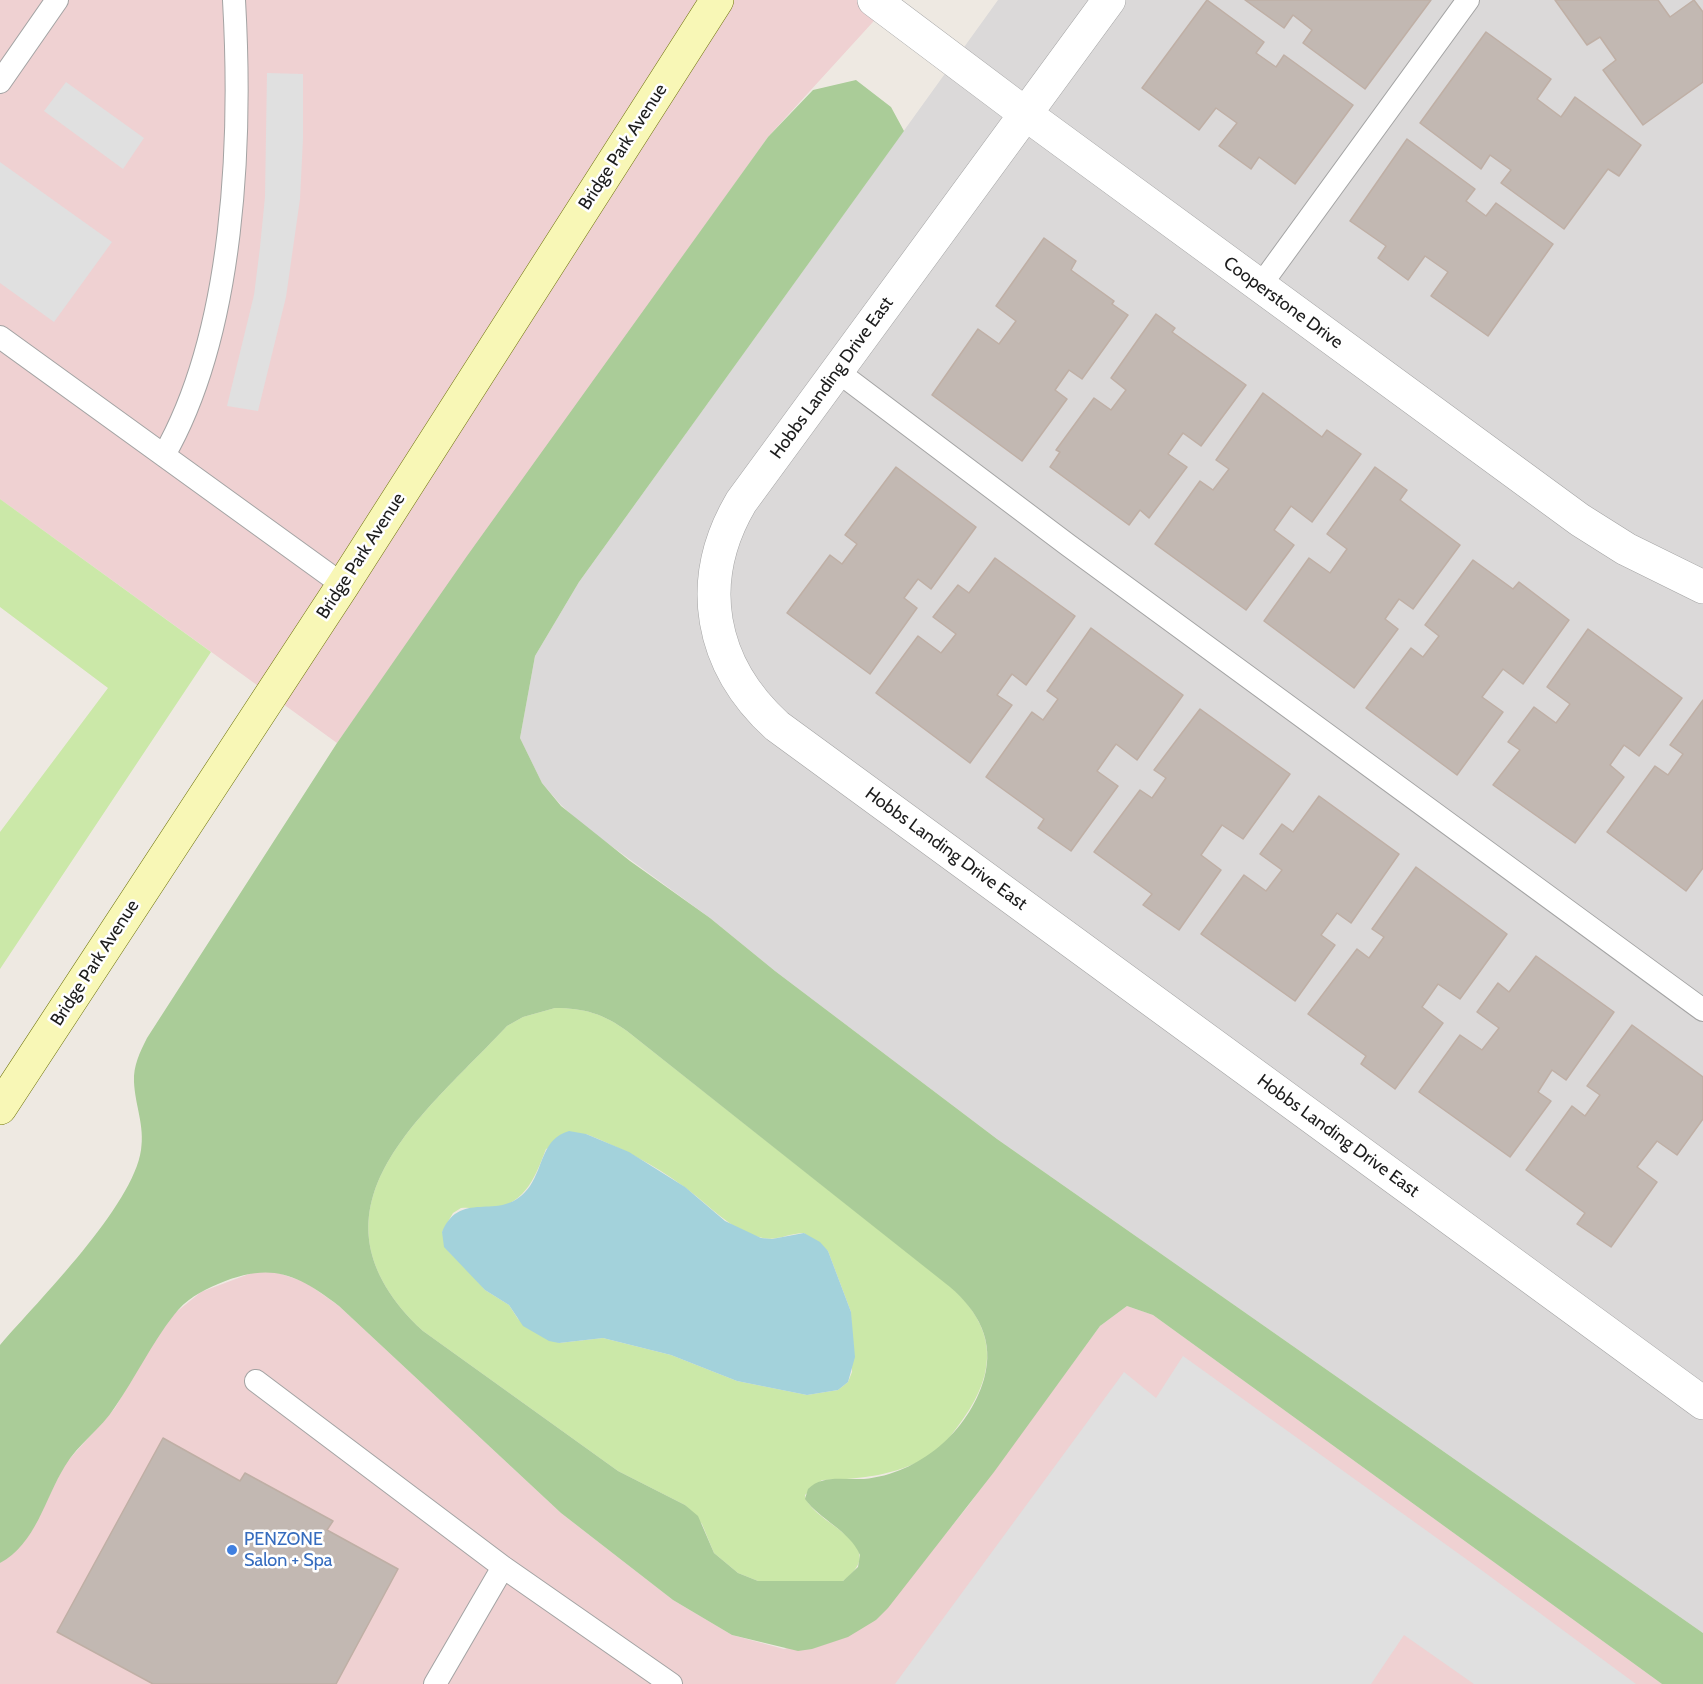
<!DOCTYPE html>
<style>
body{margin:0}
canvas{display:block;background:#eee9e2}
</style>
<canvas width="1703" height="1684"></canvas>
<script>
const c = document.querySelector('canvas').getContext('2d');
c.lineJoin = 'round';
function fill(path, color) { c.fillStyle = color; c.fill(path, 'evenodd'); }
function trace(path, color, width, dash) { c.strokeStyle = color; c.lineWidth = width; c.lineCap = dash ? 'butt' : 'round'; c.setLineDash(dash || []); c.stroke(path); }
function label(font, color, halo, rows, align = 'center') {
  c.font = font + ' Cabin,sans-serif'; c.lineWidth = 5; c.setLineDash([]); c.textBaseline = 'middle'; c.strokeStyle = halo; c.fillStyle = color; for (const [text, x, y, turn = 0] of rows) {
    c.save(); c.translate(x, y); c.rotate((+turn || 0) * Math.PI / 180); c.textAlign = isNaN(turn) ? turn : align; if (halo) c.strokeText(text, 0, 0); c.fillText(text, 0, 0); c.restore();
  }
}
fill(new Path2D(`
 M 998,0 L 1703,0 L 1703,1633 L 997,1139 L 775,971 L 710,918 L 584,826 L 561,805 L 542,783 L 520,738 L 535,656 L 579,582 Z`), '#dbd9d9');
fill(new Path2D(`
 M 0,0 L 893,0 L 768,137 L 337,743 L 0,499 Z
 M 257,1271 L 275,1272 L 305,1282 L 339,1306 L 561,1513 L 673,1600 L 732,1635 L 784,1649 L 876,1620 L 968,1506 L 1100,1326 L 1127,1306 L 1153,1315 L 1662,1684 L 0,1684 L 0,1563 L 32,1530 L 65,1464 L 115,1408 L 153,1343 L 175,1313 L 201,1292 Z`), '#efd1d2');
fill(new Path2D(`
 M 0,499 L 211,652 L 0,969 L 0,832 L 108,688 L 0,607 Z
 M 555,1008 C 584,1008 604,1014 627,1031 L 950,1286 C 996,1327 998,1370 963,1419 C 953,1433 943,1448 929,1456 C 896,1476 859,1479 822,1480 L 805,1495 C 810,1524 895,1543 843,1581 L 758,1581 L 738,1573 L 714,1553 L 702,1524 L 685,1505 L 618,1471 L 423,1331 C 295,1210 422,1117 507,1026 L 523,1017 ZM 586,1134 C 621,1148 653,1164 683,1186 C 710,1205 730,1231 763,1238 C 777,1241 790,1233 804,1233 L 828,1251 L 851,1312 L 852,1372 L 848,1382 L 838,1390 L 807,1395 L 737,1381 L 671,1355 L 603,1338 L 559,1343 L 518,1319 L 509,1305 L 485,1290 L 467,1268 L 449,1252 L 442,1232 L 453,1213 L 461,1208 C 472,1207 484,1210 495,1208 C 526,1203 536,1175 546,1149 Z`), '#cbe8a8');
fill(new Path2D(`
 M 856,80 L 891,107 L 904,131 L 579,582 L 535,656 L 520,738 L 542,783 L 561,806 L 630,861 L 710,918 L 775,971 L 997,1139 L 1703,1633 L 1703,1684 L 1662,1684 L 1153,1315 L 1127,1306 L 1100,1326 L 994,1472 L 888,1608 L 876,1620 L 848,1637 L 812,1649 L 798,1651 L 732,1635 L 673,1600 L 561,1513 L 339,1306 C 296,1273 270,1262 218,1284 C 201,1291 185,1300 174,1315 C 151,1344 136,1377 115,1407 C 101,1429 78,1444 65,1466 C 45,1498 36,1544 0,1563 L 0,1345 C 39,1300 133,1206 141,1150 C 145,1126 135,1105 134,1082 C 133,1066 140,1052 147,1038 L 337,743 L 467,556 L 768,137 L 813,90 ZM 555,1008 C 584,1008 604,1014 627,1031 L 950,1287 C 978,1311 995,1341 984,1379 C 969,1431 919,1474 864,1479 C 845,1480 822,1474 808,1489 L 805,1499 C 820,1520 849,1530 860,1555 L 858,1567 L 843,1581 L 758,1581 L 738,1573 L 714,1553 L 698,1516 L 685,1505 L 618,1471 L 423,1331 C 295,1210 422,1117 507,1026 L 523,1017 Z`), '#aacc98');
fill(new Path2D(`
 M 267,73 L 303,74 L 303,139 L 300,199 L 286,297 L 258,411 L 227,406 L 254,295 L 260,247 L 265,197 Z
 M 66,82 L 144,138 L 123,169 L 44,111 Z
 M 0,162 L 112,242 L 54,322 L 0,283 Z
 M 1183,1356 L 1480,1569 L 1636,1684 L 1474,1684 L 1404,1635 L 1371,1684 L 895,1684 L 1124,1372 L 1156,1398 Z`), '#e0e0e0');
fill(new Path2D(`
 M 569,1131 L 586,1134 L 629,1152 L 685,1187 L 725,1221 L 761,1238 L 772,1239 L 804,1233 L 820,1242 L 828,1251 L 851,1312 L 855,1357 L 848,1382 L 838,1390 L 807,1395 L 737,1381 L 671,1355 L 603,1338 L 559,1343 L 549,1341 L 523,1326 L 509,1305 L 485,1290 L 444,1247 L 442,1232 C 462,1186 502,1226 530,1186 C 544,1165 542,1139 569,1131 Z`), '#a3d2db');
const building = new Path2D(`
 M 1207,0 L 1264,42 L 1256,53 L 1276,67 L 1284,55 L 1353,105 L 1295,184 L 1259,157 L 1251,169 L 1219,146 L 1237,123 L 1216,108 L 1199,130 L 1142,88 Z
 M 1245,0 L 1431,0 L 1365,89 L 1303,43 L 1312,30 L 1293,15 L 1284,28 Z
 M 1555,0 L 1658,0 L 1670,17 L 1694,0 L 1703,12 L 1703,82 L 1643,125 L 1603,70 L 1616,60 L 1600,37 L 1587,45 Z
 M 1486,32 L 1551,79 L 1537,99 L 1561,117 L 1575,97 L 1641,145 L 1619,176 L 1608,169 L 1564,229 L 1501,183 L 1511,170 L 1490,155 L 1481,169 L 1420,123 Z
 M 1407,139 L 1475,189 L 1466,201 L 1486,216 L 1496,203 L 1553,244 L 1488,336 L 1431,296 L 1448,272 L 1425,256 L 1408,280 L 1378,258 L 1386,246 L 1350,221 Z
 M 1044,238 L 1076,261 L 1071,270 L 1114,301 L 1112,304 L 1128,315 L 1082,379 L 1069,370 L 1055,390 L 1067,399 L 1022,461 L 932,395 L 978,329 L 999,344 L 1016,321 L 996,306 Z
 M 1156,314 L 1175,328 L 1172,332 L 1246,385 L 1201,446 L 1183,433 L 1168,454 L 1187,467 L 1149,518 L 1140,510 L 1129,525 L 1050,467 L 1060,452 L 1056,450 L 1094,398 L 1111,410 L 1126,390 L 1111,378 Z
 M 1263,393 L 1322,437 L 1327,430 L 1361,454 L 1312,522 L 1291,506 L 1274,530 L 1294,545 L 1246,610 L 1155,544 L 1200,481 L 1213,490 L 1229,469 L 1216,460 Z
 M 896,467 L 976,527 L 931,589 L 918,579 L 904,598 L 917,608 L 870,674 L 787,613 L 830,555 L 842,564 L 857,544 L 845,535 Z
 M 1375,467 L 1407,490 L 1400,500 L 1460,545 L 1413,609 L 1399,599 L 1385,619 L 1398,629 L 1354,688 L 1264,621 L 1309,558 L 1330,573 L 1347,549 L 1327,534 Z
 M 995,558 L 1075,616 L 1026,685 L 1012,674 L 997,695 L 1012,705 L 970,763 L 876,693 L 918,636 L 941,653 L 956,634 L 933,617 L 958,585 L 969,593 Z
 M 1473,560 L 1513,589 L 1519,582 L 1569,620 L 1523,684 L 1503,669 L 1482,697 L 1503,712 L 1457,775 L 1366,708 L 1411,648 L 1423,657 L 1439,636 L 1425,625 Z
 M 1091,628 L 1183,695 L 1137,760 L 1116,744 L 1097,771 L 1118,786 L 1071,851 L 1038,828 L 1044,819 L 986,777 L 1032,712 L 1043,720 L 1058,699 L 1047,691 Z
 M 1588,629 L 1682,698 L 1639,756 L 1624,745 L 1610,765 L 1624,777 L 1575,843 L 1493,785 L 1520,750 L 1508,742 L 1534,707 L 1556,723 L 1570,704 L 1547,687 Z
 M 1703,700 L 1703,868 L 1686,891 L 1607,832 L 1655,766 L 1668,775 L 1683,754 L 1670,745 Z
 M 1200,709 L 1290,774 L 1243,839 L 1222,825 L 1201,855 L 1221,870 L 1179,930 L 1143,905 L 1152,894 L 1094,852 L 1140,790 L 1152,798 L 1166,778 L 1154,770 Z
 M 1319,796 L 1399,854 L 1351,923 L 1337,913 L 1321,935 L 1335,945 L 1295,1001 L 1201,934 L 1244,875 L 1266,891 L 1282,870 L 1260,854 L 1282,824 L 1293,832 Z
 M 1416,867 L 1507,934 L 1460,999 L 1438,984 L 1422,1007 L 1443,1023 L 1395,1089 L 1361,1064 L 1366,1056 L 1308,1014 L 1357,949 L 1369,958 L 1384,937 L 1372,929 Z
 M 1536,956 L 1614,1012 L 1566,1080 L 1552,1070 L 1538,1092 L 1551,1101 L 1510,1157 L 1419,1092 L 1460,1035 L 1482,1050 L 1499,1028 L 1477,1012 L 1498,983 L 1509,992 Z
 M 1632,1025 L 1703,1077 L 1703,1119 L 1677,1155 L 1657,1141 L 1637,1167 L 1657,1182 L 1611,1247 L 1577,1224 L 1585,1213 L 1526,1170 L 1572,1106 L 1585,1116 L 1600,1095 L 1587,1086 Z
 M 163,1438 L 240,1481 L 245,1473 L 333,1521 L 327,1530 L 398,1569 L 336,1684 L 153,1684 L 57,1632 Z`);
fill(building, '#c2b8b2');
trace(building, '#bfafa5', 1.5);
const lane = new Path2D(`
 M 0,82 L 57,0
 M 1260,286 L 1468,0
 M 0,337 L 343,585
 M 837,371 L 1068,545 L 1703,1010
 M 164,455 C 235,331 242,140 234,0
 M 256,1381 L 503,1567 L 671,1684
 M 435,1684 L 503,1567`);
const street = new Path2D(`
 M 874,0 L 1027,115 L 1580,520 L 1626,549 L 1703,587
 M 1109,0 L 741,502 C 694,582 710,665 777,726 L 1703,1403`);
const secondary = new Path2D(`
 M 0,1108 L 343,585 L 717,0`);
trace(lane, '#a3a3a3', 24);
trace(street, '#a3a3a3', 34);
trace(secondary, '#6b7007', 34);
trace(lane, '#fff', 22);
trace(street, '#fff', 33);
trace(secondary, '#f8f7b6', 33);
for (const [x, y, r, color] of [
 [232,1550,6,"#3f7fe0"]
]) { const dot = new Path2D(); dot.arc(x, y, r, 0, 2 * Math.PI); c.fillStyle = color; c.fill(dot); trace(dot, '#fff', 2); }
label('18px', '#1c1c1c', '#fff', [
 ["Bridge Park Avenue",623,147,-57],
 ["Cooperstone Drive",1283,303,36],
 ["Hobbs Landing Drive East",832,378,-54],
 ["Bridge Park Avenue",361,556,-57],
 ["Hobbs Landing Drive East",946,849,36],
 ["Bridge Park Avenue",95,963,-57],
 ["Hobbs Landing Drive East",1338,1136,36]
]);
label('18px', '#366cbe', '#fff', [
 ["PENZONE",244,1540],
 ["Salon + Spa",244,1561]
], 'left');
</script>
